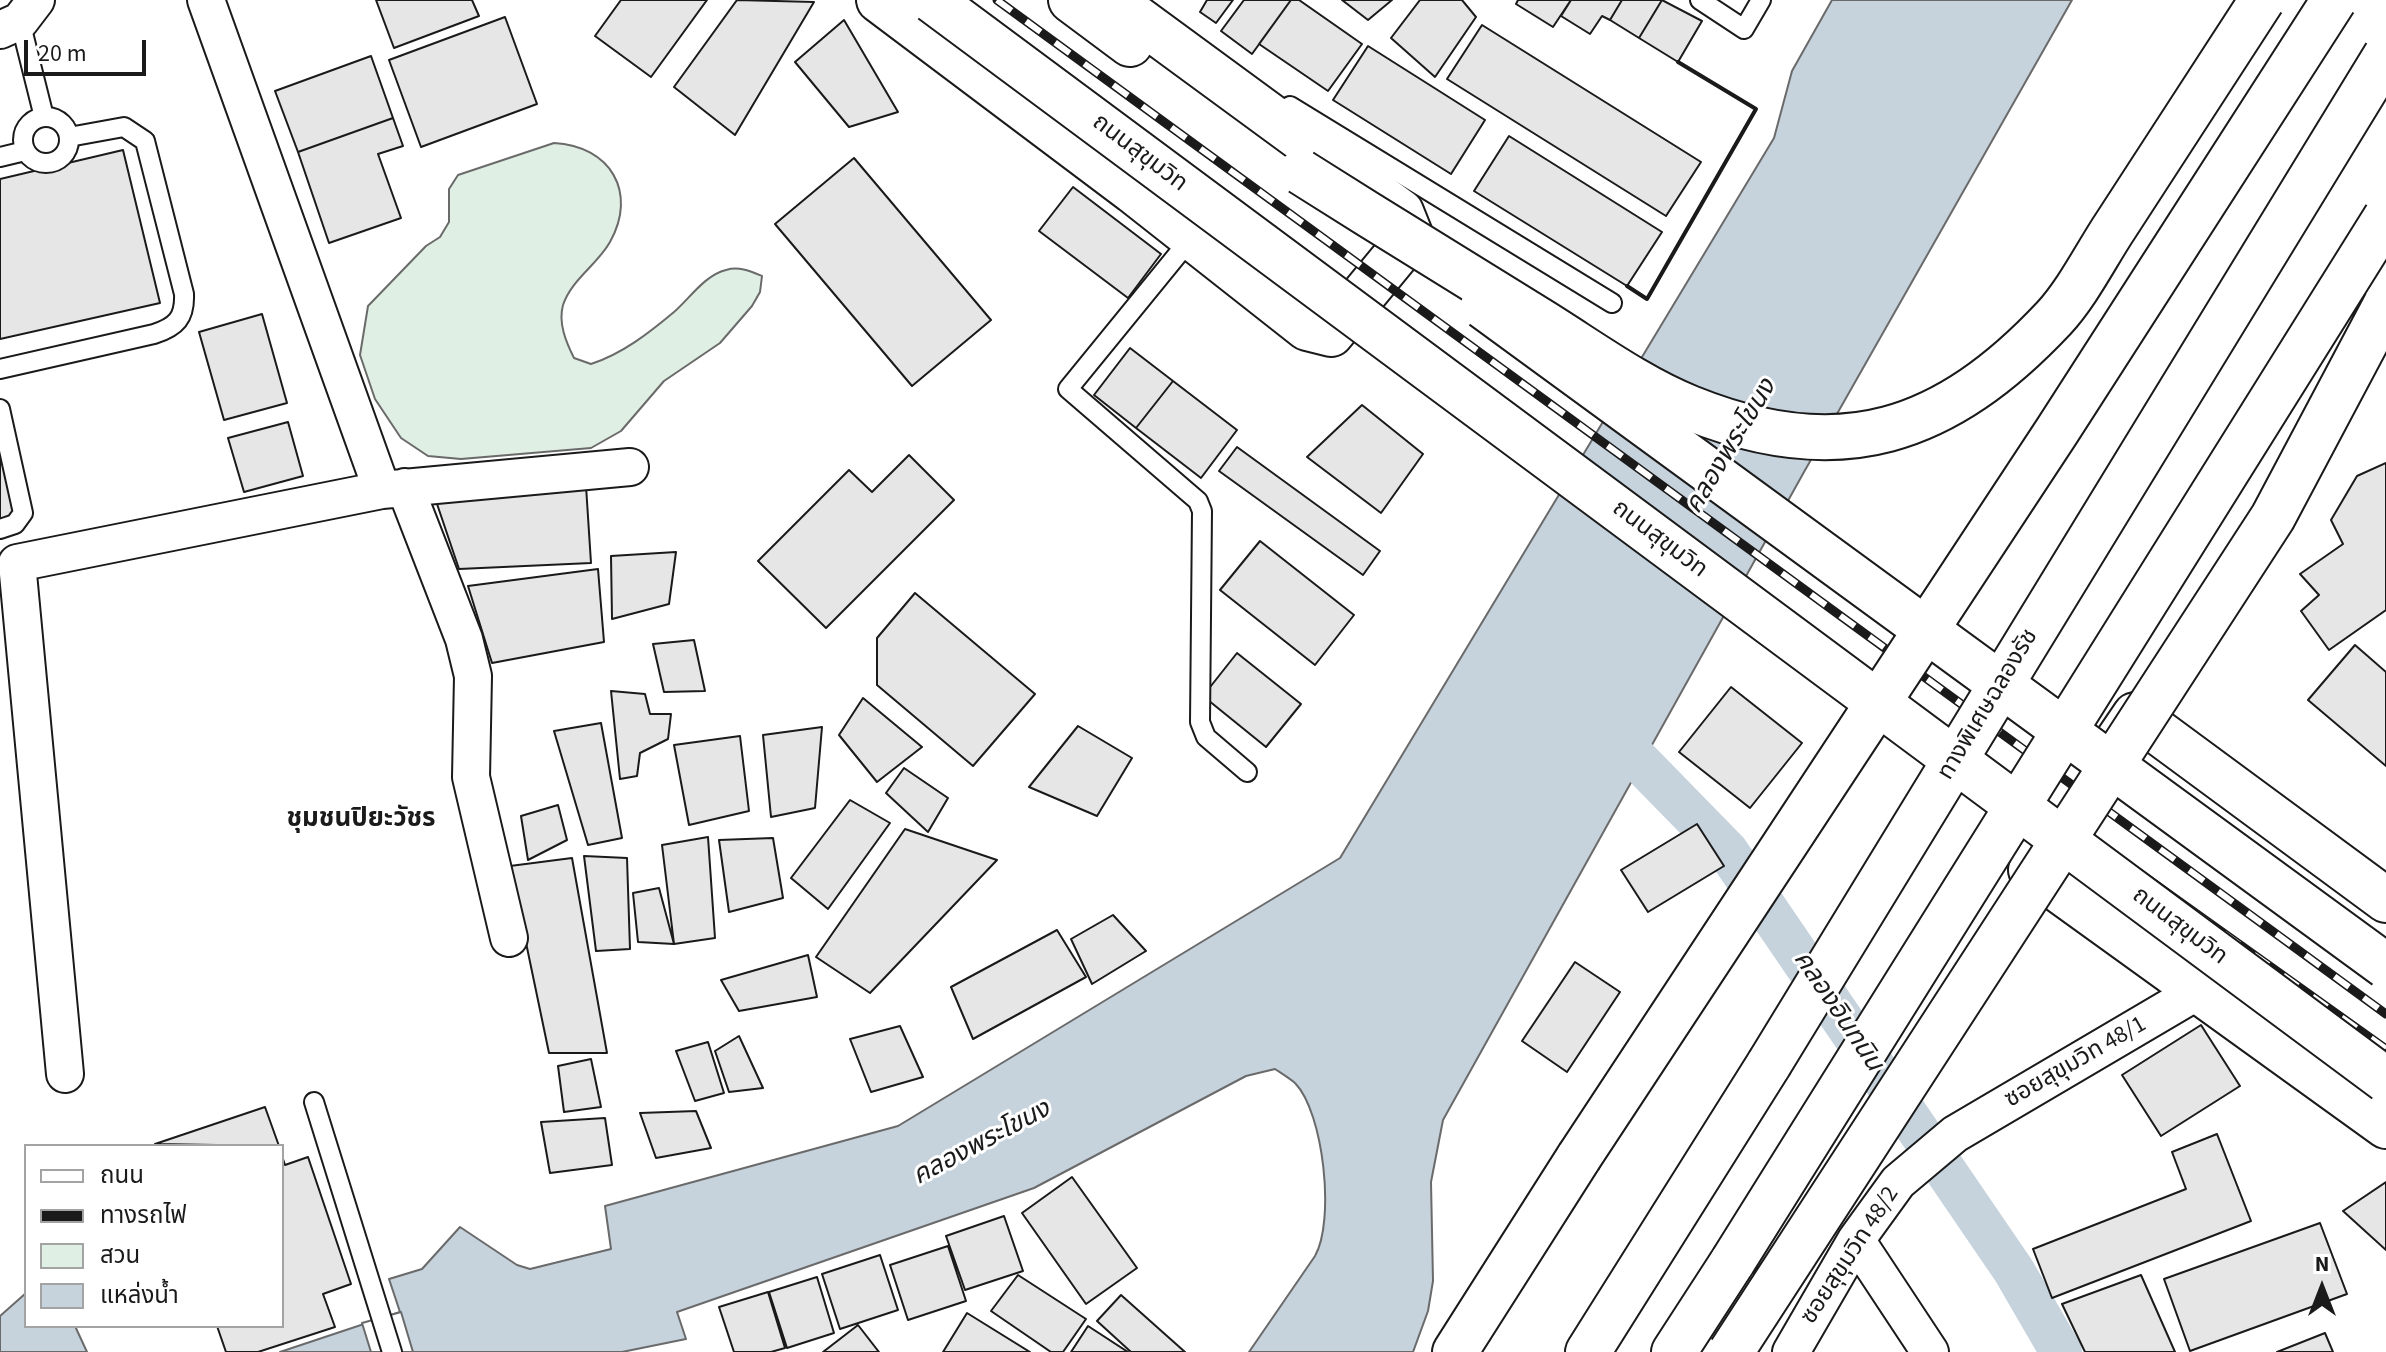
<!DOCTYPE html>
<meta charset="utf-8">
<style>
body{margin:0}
#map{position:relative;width:2386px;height:1352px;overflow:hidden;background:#fff;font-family:"Source Sans 3","Noto Sans Thai",sans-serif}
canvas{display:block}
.legend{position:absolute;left:24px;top:1144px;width:260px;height:184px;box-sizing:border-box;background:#fff;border:2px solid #a3a3a3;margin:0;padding:10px 14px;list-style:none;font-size:24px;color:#1a1a1a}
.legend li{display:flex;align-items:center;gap:16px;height:40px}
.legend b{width:40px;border:2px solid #a3a3a3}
.north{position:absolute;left:2282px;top:1248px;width:80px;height:80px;-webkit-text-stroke:6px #fff;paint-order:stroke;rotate:0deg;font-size:22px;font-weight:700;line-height:32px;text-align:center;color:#1a1a1a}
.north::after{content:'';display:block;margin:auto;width:28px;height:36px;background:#1a1a1a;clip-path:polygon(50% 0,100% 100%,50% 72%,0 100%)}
.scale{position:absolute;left:24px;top:40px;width:122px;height:36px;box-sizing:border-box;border:4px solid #1a1a1a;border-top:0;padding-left:10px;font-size:24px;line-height:28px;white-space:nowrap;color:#1a1a1a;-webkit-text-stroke:6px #fff;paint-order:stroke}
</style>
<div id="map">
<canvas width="2386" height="1352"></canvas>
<ul class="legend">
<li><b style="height:10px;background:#fff"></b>ถนน</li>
<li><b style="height:10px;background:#1a1a1a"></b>ทางรถไฟ</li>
<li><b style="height:22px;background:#e0efe3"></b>สวน</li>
<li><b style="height:22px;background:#c6d2dc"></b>แหล่งน้ำ</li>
</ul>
<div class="north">N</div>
<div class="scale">20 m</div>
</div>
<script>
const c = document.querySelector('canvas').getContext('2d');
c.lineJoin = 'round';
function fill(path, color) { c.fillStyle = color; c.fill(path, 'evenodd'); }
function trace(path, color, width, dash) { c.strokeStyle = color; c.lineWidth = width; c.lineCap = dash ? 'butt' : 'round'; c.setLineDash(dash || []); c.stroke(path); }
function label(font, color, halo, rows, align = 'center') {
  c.font = font + ' "Source Sans 3","Noto Sans Thai",sans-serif'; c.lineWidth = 6; c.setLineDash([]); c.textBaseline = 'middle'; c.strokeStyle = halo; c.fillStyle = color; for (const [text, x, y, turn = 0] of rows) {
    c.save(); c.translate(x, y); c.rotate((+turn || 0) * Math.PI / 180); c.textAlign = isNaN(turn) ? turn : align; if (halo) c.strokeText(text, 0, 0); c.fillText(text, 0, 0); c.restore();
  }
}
const green = new Path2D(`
 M 554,143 C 610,146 638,192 610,242 C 597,265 572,279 563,305 C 558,323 566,342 574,358 L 591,364 C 622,354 649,333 674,312 C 690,298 705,275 726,270 C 739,266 750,271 762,276 L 760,292 L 752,306 L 720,343 L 664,381 L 621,431 L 591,448 L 461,459 L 428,456 L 401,438 L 375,399 L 360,355 L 368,306 L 426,246 L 440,237 L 449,222 L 449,189 L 458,175 Z`);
fill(green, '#e0efe3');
trace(green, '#6a6a6a', 2);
const water = new Path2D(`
 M 1832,0 L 2072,0 L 1804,472 L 1443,1120 L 1431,1182 L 1433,1281 L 1428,1311 L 1413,1352 L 1249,1352 L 1315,1256 C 1335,1221 1324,1113 1295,1083 C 1289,1078 1281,1073 1275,1069 L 1246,1076 L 1034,1188 L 677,1312 L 686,1339 L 622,1352 L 280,1352 L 400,1312 L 389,1279 L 422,1269 L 460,1227 L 517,1265 L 530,1269 L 611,1249 L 605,1206 L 898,1126 L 1340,858 L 1774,138 L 1792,71 Z
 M 26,1293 L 26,1326 L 75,1326 L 87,1352 L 0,1352 L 0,1316 Z`);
fill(water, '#c6d2dc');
trace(water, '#6a6a6a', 2);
const pier = new Path2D(`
 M 401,1312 L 413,1352 L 371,1352 L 362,1323 Z`);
fill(pier, '#fff');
trace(pier, '#6a6a6a', 2);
trace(new Path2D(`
 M 1601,722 L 1728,852 L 2014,1271 L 2061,1352`), '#c6d2dc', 42);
const building = new Path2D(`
 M 376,0 L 472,0 L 479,16 L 394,48 Z
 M 621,0 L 707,0 L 651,77 L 595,36 Z
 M 737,0 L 814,2 L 735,135 L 674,87 Z
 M 1207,0 L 1233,0 L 1216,23 L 1200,12 Z
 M 1244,0 L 1291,0 L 1252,54 L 1221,31 Z
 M 1291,0 L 1299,0 L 1362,44 L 1328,91 L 1259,44 Z
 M 1342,0 L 1392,0 L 1368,20 Z
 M 1420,0 L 1462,0 L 1476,17 L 1435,77 L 1391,38 Z
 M 1518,0 L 1571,0 L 1553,27 L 1516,4 Z
 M 1571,0 L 1622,0 L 1610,20 L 1602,16 L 1590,34 L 1561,16 Z
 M 1622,0 L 1662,0 L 1639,38 L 1610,20 Z
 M 1662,0 L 1702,21 L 1678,62 L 1639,38 Z
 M 505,17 L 537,104 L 421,147 L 389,60 Z
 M 844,20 L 898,112 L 849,127 L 795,62 Z
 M 1482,25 L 1701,162 L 1666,216 L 1447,79 Z
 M 1368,46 L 1485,120 L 1451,174 L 1333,100 Z
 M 371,56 L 393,118 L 298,152 L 275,91 Z
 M 393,118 L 403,146 L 378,154 L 401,218 L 329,243 L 298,152 Z
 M 1509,136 L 1662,232 L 1627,286 L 1474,191 Z
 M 123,150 L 160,303 L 0,339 L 0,179 Z
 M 854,158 L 991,320 L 912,386 L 775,224 Z
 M 1073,187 L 1161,254 L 1128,298 L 1039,231 Z
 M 262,314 L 287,403 L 224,420 L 199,332 Z
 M 1130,348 L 1173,381 L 1136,428 L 1094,395 Z
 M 1173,381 L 1237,430 L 1201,478 L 1136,428 Z
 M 1362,405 L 1423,454 L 1381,513 L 1307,457 Z
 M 288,422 L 303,476 L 244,492 L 228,438 Z
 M 1237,447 L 1380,551 L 1363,575 L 1219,471 Z
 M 0,450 L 15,517 L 0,521 Z
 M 909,455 L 954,500 L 826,628 L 758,561 L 849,470 L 872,492 Z
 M 2386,463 L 2386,610 L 2329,650 L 2301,611 L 2319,595 L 2300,574 L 2343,544 L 2331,520 L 2357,476 Z
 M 586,486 L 591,563 L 459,569 L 435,498 Z
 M 1260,541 L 1354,615 L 1315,665 L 1220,590 Z
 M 676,552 L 669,604 L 612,619 L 611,556 Z
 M 598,569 L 604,642 L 492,663 L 468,586 Z
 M 915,593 L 1035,694 L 973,766 L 877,685 L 877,638 Z
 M 694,640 L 705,691 L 664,692 L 653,644 Z
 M 2355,645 L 2386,672 L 2386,766 L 2308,700 Z
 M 1237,653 L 1301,704 L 1266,747 L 1203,696 Z
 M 1731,687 L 1802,743 L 1750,808 L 1679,752 Z
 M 611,691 L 645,694 L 650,714 L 671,714 L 668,739 L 640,753 L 637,776 L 620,779 Z
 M 863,698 L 922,747 L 877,782 L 839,735 Z
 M 601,723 L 622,838 L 588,845 L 554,731 Z
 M 1078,726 L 1132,758 L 1097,816 L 1029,787 Z
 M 822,727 L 815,808 L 771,817 L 763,735 Z
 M 740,736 L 749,811 L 689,825 L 674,745 Z
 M 904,768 L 948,798 L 928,832 L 886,793 Z
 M 850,800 L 890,823 L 828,909 L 791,878 Z
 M 558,805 L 567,840 L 528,860 L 521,816 Z
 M 1697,824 L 1724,866 L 1648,912 L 1621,870 Z
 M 905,829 L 997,860 L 870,993 L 816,957 Z
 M 708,837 L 715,938 L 674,944 L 662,845 Z
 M 773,838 L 783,898 L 729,912 L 719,840 Z
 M 584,856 L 627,858 L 630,949 L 596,951 Z
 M 572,858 L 607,1053 L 549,1053 L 510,866 Z
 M 659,888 L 674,944 L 638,942 L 633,893 Z
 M 1113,915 L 1146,951 L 1092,984 L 1071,939 Z
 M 1057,930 L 1086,977 L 973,1039 L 951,987 Z
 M 808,955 L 817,997 L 739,1011 L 721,980 Z
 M 1575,962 L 1620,992 L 1567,1072 L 1522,1041 Z
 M 2201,1025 L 2240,1086 L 2161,1136 L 2122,1075 Z
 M 900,1026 L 923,1077 L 871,1092 L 850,1039 Z
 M 739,1036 L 763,1088 L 729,1092 L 715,1051 Z
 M 708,1042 L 724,1093 L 695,1101 L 676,1051 Z
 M 591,1059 L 601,1107 L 564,1112 L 558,1066 Z
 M 265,1107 L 279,1146 L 155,1144 Z
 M 696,1111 L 711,1148 L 656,1158 L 640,1113 Z
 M 605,1118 L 612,1165 L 550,1173 L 541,1122 Z
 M 2217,1134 L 2251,1221 L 2052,1298 L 2033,1249 L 2186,1189 L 2172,1152 Z
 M 282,1156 L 285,1165 L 308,1157 L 351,1284 L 323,1294 L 335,1327 L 258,1352 L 226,1352 L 217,1326 L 282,1326 Z
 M 1072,1177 L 1137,1268 L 1086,1304 L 1022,1213 Z
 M 2386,1182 L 2386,1250 L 2343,1211 Z
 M 1004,1216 L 1023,1271 L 965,1290 L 946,1236 Z
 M 2320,1223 L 2347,1294 L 2190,1351 L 2164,1279 Z
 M 948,1246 L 966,1301 L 908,1320 L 890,1265 Z
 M 880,1255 L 898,1310 L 840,1329 L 822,1274 Z
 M 1018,1275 L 1086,1319 L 1063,1352 L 1051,1352 L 991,1311 Z
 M 2141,1275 L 2175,1352 L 2085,1352 L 2062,1304 Z
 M 817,1277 L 834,1333 L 787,1348 L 769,1292 Z
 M 768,1292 L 785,1348 L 771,1352 L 734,1352 L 719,1307 Z
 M 1121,1295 L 1185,1352 L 1131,1352 L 1097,1321 Z
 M 967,1313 L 1030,1352 L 943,1352 Z
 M 858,1325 L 879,1352 L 823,1352 Z
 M 1088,1326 L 1128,1352 L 1071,1352 Z
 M 2325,1333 L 2333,1352 L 2277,1352 Z`);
fill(building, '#e6e6e6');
trace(building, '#1a1a1a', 2);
const service = new Path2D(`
 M 1700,0 L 1744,29 L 1761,0
 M 20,21 L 44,117
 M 1290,106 L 1612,303
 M23 140a23 23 0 1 1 46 0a23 23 0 1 1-46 0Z
 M 0,157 L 25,151
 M 1192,237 L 1068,389 L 1198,501 L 1202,511 L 1200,722 L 1206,737 L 1247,772
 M 0,369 L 154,334 C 176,327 185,318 184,294 L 145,141 L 124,127 L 69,137
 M 0,409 L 23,513 L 15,524 L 0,529
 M 314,1102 L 392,1352`);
const minor = new Path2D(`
 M 206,0 L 382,490
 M 0,30 L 20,21 L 36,0
 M 405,487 L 464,639 L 473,676 L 471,777 L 509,938
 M 65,1074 L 17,563 L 382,490 L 630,467
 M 1856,1240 L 1930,1352
 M 1791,1352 L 1856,1240 L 1898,1182 L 1955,1134 L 2198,991`);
const primary = new Path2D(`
 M 879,0 L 1133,191 L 1307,328 L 1331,334 L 1411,237 L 1401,212 L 1112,0
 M 1071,0 L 1130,44
 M 2118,740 L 2135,715 L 2386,900
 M 2046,847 L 2031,870 L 2386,1126`);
const motorway = new Path2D(`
 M 1455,1352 L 1579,1157
 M 1588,1352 L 1769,1064
 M 1674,1352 L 1733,1261`);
trace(service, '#1a1a1a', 22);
trace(minor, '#1a1a1a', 40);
trace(primary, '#1a1a1a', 48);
trace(motorway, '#1a1a1a', 48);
trace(service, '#fff', 18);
trace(minor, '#fff', 36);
trace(primary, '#fff', 44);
trace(motorway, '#fff', 44);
const rail = new Path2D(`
 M 945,0 L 1819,644 L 2386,1049
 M 997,0 L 2386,1014`);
trace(rail, '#1a1a1a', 9);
trace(rail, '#fff', 6, [18]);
const primaryBridge = new Path2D(`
 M 932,0 L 2386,1080
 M 1483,306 L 2386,966`);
const motorwayBridge = new Path2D(`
 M 1301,172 C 1380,222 1460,271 1539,320 C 1586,349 1639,388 1690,408 C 1841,469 1946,433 2054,318 C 2078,292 2096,255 2116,225 C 2165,150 2213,75 2262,0
 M 1769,1064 L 2386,55
 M 1579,1157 L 2057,431 L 2334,0
 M 1733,1261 L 2386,217
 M 1731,1352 L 2273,517 L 2386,304`);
trace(primaryBridge, '#1a1a1a', 48, []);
trace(motorwayBridge, '#1a1a1a', 48, []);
trace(primaryBridge, '#fff', 44);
trace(motorwayBridge, '#fff', 44);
trace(new Path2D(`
 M 1627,286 L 1647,299 L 1756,109 L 1678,62`), '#1a1a1a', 4);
label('24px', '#1a1a1a', '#fff', [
 ["ถนนสุขุมวิท",1139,154,37],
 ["ถนนสุขุมวิท",1659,540,37],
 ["ทางพิเศษฉลองรัช",1989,705,-59],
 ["ถนนสุขุมวิท",2179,927,37],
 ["ซอยสุขุมวิท 48/1",2076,1063,-30],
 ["ซอยสุขุมวิท 48/2",1851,1256,-57]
]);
label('italic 26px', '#1a1a1a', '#fff', [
 ["คลองพระโขนง",1732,447,-59],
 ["คลองอินทนิน",1837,1012,56],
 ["คลองพระโขนง",982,1144,-28]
]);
label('bold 26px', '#1a1a1a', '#fff', [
 ["ชุมชนปิยะวัชร",361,820]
]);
</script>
